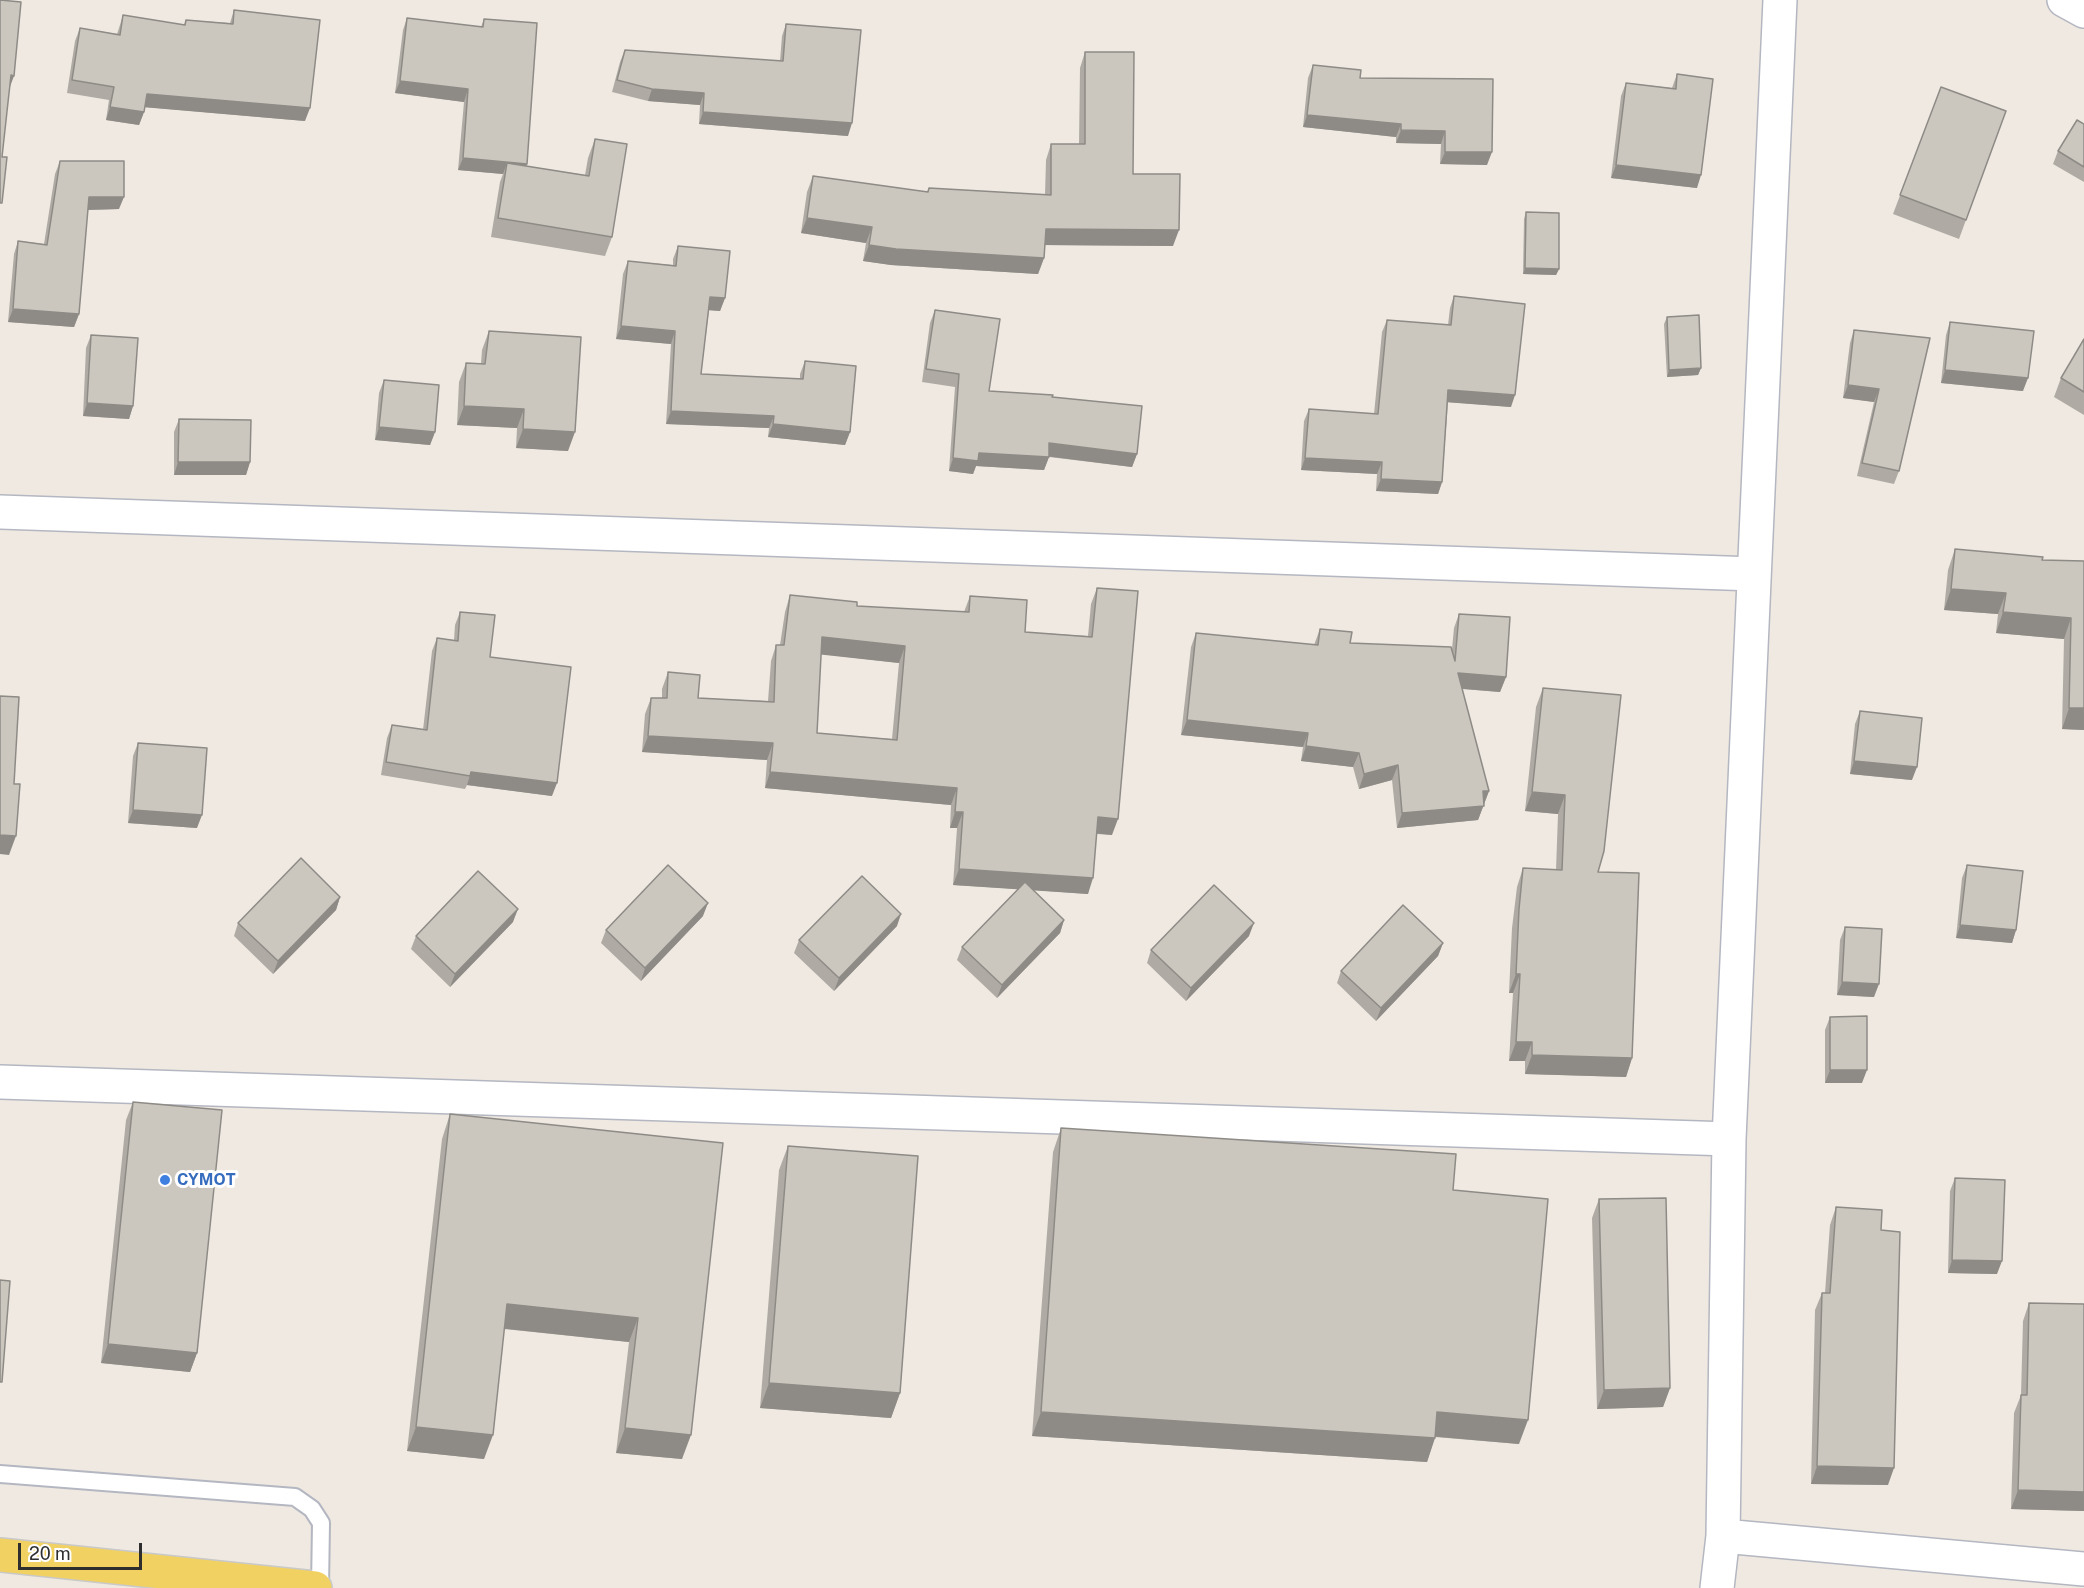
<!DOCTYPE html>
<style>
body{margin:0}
#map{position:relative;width:2084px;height:1588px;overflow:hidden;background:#efe9e1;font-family:"Public Sans",sans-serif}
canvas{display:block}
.scale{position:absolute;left:18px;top:1543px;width:124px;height:27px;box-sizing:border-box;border:3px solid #2e2e2e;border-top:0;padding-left:8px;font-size:18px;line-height:21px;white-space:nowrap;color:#2e2e2e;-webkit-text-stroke:4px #fff;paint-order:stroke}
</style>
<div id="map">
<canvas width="2084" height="1588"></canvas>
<div class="scale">20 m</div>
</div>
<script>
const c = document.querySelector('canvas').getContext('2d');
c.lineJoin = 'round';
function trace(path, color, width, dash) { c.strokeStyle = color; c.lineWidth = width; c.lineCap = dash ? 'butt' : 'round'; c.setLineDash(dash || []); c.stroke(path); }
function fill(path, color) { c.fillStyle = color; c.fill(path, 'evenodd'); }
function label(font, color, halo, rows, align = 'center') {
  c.font = font + ' "Public Sans",sans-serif'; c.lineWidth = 6; c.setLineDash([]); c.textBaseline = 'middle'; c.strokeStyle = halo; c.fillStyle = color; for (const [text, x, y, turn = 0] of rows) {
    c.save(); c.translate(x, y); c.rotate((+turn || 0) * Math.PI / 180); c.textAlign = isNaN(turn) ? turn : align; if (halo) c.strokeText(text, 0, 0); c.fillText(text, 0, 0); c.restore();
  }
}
const lane = new Path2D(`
 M 0,1474 L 295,1497 L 312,1509 L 321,1523 L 320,1588`);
const street = new Path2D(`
 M 2064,0 L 2084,11
 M 0,512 L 1754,574
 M 0,1082 L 1729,1139
 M 1723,1536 L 2084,1569
 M 1717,1588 L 1723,1536 L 1729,1139 L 1780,0`);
const primary = new Path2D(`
 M 0,1555 L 315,1588`);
trace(lane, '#b4b7c1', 20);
trace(street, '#b4b7c1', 36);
trace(primary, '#c9c9c9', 36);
trace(lane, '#fff', 16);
trace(street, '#fff', 33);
trace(primary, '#f2d163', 33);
fill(new Path2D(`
 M 234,10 L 305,121 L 145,107 L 144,112 L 139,125 L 106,120 L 109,100 L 67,93 L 75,41 L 80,28 L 117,34 L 119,28 L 123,15 L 184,25 L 186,20 L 230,23 Z
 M 407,18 L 481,27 L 484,19 L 526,166 L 585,175 L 588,158 L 595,139 L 612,237 L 605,256 L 491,237 L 500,182 L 503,174 L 458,170 L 464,102 L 395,93 L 403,30 Z
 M 786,24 L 848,136 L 699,124 L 700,105 L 648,101 L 612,92 L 620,62 L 625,50 L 780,61 L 782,36 Z
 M 1085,52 L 1133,174 L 1173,246 L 1045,245 L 1044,258 L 1038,274 L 891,265 L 863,261 L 866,243 L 801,233 L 807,192 L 813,176 L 927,192 L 929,188 L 1045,195 L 1046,160 L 1051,144 L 1079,144 L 1080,68 Z
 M 1313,65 L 1360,78 L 1493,79 L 1487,165 L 1440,164 L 1441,144 L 1396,143 L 1396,137 L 1303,127 L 1308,78 Z
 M 1677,74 L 1697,188 L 1611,178 L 1621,96 L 1626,83 L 1672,88 Z
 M 1941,87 L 2006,111 L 1959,239 L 1893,214 Z
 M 2084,124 L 2084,182 L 2053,164 L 2058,151 Z
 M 60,161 L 119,209 L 88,210 L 79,314 L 74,327 L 8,322 L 14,254 L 18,241 L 44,244 L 55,174 Z
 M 1526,212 L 1559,269 L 1556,275 L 1523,274 L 1524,219 Z
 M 678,246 L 725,298 L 720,311 L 709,310 L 701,374 L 800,379 L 800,374 L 805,361 L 850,432 L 845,445 L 768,437 L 769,428 L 666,424 L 671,344 L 616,339 L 623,274 L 628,261 L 673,265 L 673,259 Z
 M 1454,296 L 1511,407 L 1448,402 L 1442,482 L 1438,494 L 1376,491 L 1377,474 L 1301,470 L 1304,421 L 1309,409 L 1374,414 L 1382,332 L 1387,320 L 1448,325 L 1450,308 Z
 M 935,310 L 989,391 L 1052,397 L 1137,454 L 1132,467 L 1049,457 L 1044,470 L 976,466 L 973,474 L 949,471 L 955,387 L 922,382 L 930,323 Z
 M 1667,317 L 1701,368 L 1698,375 L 1667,377 L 1664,324 Z
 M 1950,322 L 2023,391 L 1941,383 L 1946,335 Z
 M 1854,330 L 1930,338 L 1899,471 L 1894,484 L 1857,476 L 1874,402 L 1843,398 L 1850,343 Z
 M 489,331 L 568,451 L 516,448 L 517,428 L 457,425 L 459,382 L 466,363 L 481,364 L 482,350 Z
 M 91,335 L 133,406 L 129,419 L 83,416 L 86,348 Z
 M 2084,339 L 2084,415 L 2054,397 L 2061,378 Z
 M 384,380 L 435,432 L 430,445 L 375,440 L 379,393 Z
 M 179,419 L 250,462 L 246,475 L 174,475 L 174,432 Z
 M 1955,549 L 2042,560 L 2084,561 L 2084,730 L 2062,729 L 2064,639 L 1996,633 L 1998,614 L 1944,610 L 1948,570 Z
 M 1097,588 L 1112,835 L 1097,834 L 1088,894 L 1033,890 L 1064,920 L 1060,933 L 997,998 L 957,960 L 962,947 L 1018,889 L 953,885 L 957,828 L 950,828 L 951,805 L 765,788 L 767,760 L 642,752 L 645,714 L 651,698 L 662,698 L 662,689 L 668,672 L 698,698 L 768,701 L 771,661 L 776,645 L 780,645 L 785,612 L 790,595 L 857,606 L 964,612 L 970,596 L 1025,632 L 1088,636 L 1091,604 ZM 821,654 L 899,663 L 892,739 L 817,733 Z
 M 460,612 L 490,657 L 552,796 L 467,785 L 465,789 L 381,775 L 387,738 L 392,725 L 423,730 L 432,651 L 437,638 L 454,640 L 455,625 Z
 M 1459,614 L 1506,677 L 1500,692 L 1462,689 L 1489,791 L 1478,820 L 1397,828 L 1392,780 L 1359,789 L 1353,767 L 1301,761 L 1303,747 L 1181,735 L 1191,647 L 1196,633 L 1314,645 L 1320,629 L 1350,643 L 1452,649 L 1454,628 Z
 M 1543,688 L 1598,872 L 1632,1058 L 1626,1077 L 1525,1074 L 1525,1061 L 1509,1061 L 1513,993 L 1509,993 L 1512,928 L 1517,887 L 1523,868 L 1556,870 L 1558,814 L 1525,811 L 1536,707 Z
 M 1860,711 L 1912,780 L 1850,774 L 1855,724 Z
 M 138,743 L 197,828 L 128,823 L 133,756 Z
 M 1967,865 L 2016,930 L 2012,943 L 1956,938 L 1962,878 Z
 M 340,897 L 336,910 L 273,974 L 234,936 L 238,923 Z
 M 703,916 L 641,981 L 601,943 L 606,930 Z
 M 513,922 L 450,987 L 411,949 L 416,936 Z
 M 897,926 L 834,991 L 794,953 L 799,940 Z
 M 1845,927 L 1874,997 L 1837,995 L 1840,940 Z
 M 1249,936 L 1186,1001 L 1147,963 L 1151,950 Z
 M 1443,943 L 1438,956 L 1376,1021 L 1337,983 L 1341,971 Z
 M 1830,1017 L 1862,1083 L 1825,1083 L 1825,1030 Z
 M 133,1102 L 197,1353 L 190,1372 L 101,1363 L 126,1120 Z
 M 450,1114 L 723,1143 L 682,1459 L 616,1453 L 629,1342 L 504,1329 L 484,1459 L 407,1451 L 442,1139 Z
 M 1061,1128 L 1453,1190 L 1519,1444 L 1435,1437 L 1427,1462 L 1032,1436 L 1053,1152 Z
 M 788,1146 L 900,1393 L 891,1418 L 760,1408 L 779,1170 Z
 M 1955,1178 L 1997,1274 L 1948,1273 L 1950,1191 Z
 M 1599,1199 L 1670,1388 L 1663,1407 L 1597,1409 L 1592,1218 Z
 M 1836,1207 L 1881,1230 L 1888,1485 L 1811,1484 L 1815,1310 L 1822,1293 L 1825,1293 L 1830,1225 Z
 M 2029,1303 L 2084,1511 L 2011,1509 L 2014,1413 L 2021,1395 L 2023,1321 Z`), '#afaba4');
fill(new Path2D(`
 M 11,75 L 14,76 L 8,92 Z
 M 400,81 L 468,89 L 464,102 L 395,93 Z
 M 652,89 L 704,93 L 700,105 L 648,101 Z
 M 147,94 L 310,108 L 305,121 L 142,107 Z
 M 110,107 L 144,112 L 139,125 L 106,120 Z
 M 703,112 L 852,123 L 848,136 L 699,124 Z
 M 1307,115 L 1401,124 L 1396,137 L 1303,127 Z
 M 1401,130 L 1445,131 L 1441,144 L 1396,143 Z
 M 1445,152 L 1492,152 L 1487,165 L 1440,164 Z
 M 463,158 L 527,164 L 523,176 L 507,163 L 503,174 L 458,170 Z
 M 1616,165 L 1701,175 L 1697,188 L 1611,178 Z
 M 89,197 L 124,197 L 119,209 L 85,210 Z
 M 807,218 L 872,227 L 866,243 L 801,233 Z
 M 1046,229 L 1179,230 L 1173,246 L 1040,245 Z
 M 869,245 L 1044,258 L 1038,274 L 891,265 L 863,261 Z
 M 1525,268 L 1559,269 L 1556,275 L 1523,274 Z
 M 710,297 L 725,298 L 720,311 L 706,310 Z
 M 13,309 L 79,314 L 74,327 L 8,322 Z
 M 621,326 L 675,331 L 671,344 L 616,339 Z
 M 1701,368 L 1698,375 L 1667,377 L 1669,370 Z
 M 1945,370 L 2028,378 L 2023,391 L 1941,383 Z
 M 1848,385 L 1879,389 L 1874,402 L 1843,398 Z
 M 1448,390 L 1515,395 L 1511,407 L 1444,402 Z
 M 87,403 L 133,406 L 129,419 L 83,416 Z
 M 464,406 L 524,409 L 517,428 L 457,425 Z
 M 671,411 L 774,416 L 769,428 L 666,424 Z
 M 773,424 L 850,432 L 845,445 L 768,437 Z
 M 379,427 L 435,432 L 430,445 L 375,440 Z
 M 523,429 L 575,432 L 568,451 L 516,448 Z
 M 1049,443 L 1137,454 L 1132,467 L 1045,456 Z
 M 979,453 L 1049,457 L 1044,470 L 976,466 L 973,474 L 949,471 L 953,458 Z
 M 1305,458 L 1382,462 L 1377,474 L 1301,470 Z
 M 178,462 L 250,462 L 246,475 L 174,475 Z
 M 1381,479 L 1442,482 L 1438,494 L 1376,491 Z
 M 1951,589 L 2006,593 L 1998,614 L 1944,610 Z
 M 2003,612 L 2071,618 L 2064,639 L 1996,633 Z
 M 822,637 L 905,646 L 899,663 L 816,654 Z
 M 1458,673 L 1506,677 L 1500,692 L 1453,688 Z
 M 2069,708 L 2084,708 L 2084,730 L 2062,729 Z
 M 1187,720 L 1308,733 L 1303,747 L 1181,735 Z
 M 648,736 L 773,743 L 767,760 L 642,752 Z
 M 1306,746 L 1359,753 L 1353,767 L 1301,761 Z
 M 1854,761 L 1917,767 L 1912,780 L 1850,774 Z
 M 1398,765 L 1392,780 L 1359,789 L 1364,774 Z
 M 471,772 L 557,783 L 552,796 L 467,785 Z
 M 770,772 L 957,788 L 951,805 L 765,788 Z
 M 1483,791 L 1489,791 L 1478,820 L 1397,828 L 1402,813 Z
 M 1532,792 L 1565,795 L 1558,814 L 1525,811 Z
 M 133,810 L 202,815 L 197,828 L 128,823 Z
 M 955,812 L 963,812 L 957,828 L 950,828 Z
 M 1098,817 L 1118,819 L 1112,835 L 1092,833 Z
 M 0,835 L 16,836 L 9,855 L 0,854 Z
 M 959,869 L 1093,878 L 1088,894 L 953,885 Z
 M 340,897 L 336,910 L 273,974 L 278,961 Z
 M 708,903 L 703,916 L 641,981 L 645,968 Z
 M 518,909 L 513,922 L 450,987 L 455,974 Z
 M 901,914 L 897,926 L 834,991 L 839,978 Z
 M 1064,920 L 1060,933 L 997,998 L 1002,985 Z
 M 1254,923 L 1249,936 L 1186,1001 L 1191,988 Z
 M 1960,925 L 2016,930 L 2012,943 L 1956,938 Z
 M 1443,943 L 1438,956 L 1376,1021 L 1381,1008 Z
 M 1516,974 L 1520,974 L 1513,993 L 1509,993 Z
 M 1842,982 L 1879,984 L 1874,997 L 1837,995 Z
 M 1516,1042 L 1532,1042 L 1525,1061 L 1509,1061 Z
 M 1532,1055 L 1632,1058 L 1626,1077 L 1525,1074 Z
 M 1830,1070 L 1867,1070 L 1862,1083 L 1825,1083 Z
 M 1952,1260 L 2002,1261 L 1997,1274 L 1948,1273 Z
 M 507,1304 L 638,1318 L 629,1342 L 498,1328 Z
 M 108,1344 L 197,1353 L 190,1372 L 101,1363 Z
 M 769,1383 L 900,1393 L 891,1418 L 760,1408 Z
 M 1670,1388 L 1663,1407 L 1597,1409 L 1604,1390 Z
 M 1041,1412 L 1435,1438 L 1427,1462 L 1032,1436 Z
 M 1437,1412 L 1528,1420 L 1519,1444 L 1428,1436 Z
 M 416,1427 L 493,1435 L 484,1459 L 407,1451 Z
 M 625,1428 L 691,1435 L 682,1459 L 616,1453 Z
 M 1817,1466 L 1894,1468 L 1888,1485 L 1811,1484 Z
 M 2018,1490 L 2084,1492 L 2084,1511 L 2011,1509 Z`), '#8e8b86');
const building = new Path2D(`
 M 0,0 L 21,2 L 14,76 L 11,75 L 2,157 L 7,157 L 2,203 L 0,203 Z
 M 234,10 L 320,20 L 310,108 L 147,94 L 144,112 L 110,107 L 114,87 L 72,80 L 80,28 L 120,35 L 123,15 L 185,25 L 186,20 L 233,24 Z
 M 407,18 L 483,27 L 484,19 L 537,23 L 527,164 L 463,158 L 468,89 L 400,81 Z
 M 786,24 L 861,30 L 852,123 L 703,112 L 704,93 L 652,89 L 617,80 L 625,50 L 783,61 Z
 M 1085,52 L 1134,52 L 1133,174 L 1180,174 L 1179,230 L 1046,229 L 1044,258 L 896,249 L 869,245 L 872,227 L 807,218 L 813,176 L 928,192 L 929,188 L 1051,195 L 1051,144 L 1085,144 Z
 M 1313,65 L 1361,70 L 1360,78 L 1493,79 L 1492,152 L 1445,152 L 1445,131 L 1401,130 L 1401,124 L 1307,115 Z
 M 1677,74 L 1713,79 L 1701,175 L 1616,165 L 1626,83 L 1676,89 Z
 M 1941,87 L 2006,111 L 1966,220 L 1900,195 Z
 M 2077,120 L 2084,124 L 2084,167 L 2058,151 Z
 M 595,139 L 627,144 L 612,237 L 498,218 L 507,163 L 589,176 Z
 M 60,161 L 124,161 L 124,197 L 89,197 L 79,314 L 13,309 L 18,241 L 47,245 Z
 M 1526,212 L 1559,213 L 1559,269 L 1525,268 Z
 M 678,246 L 730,251 L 725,298 L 710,297 L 701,374 L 803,379 L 805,361 L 856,366 L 850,432 L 773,424 L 774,416 L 671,411 L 675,331 L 621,326 L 628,261 L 676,266 Z
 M 1454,296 L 1525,304 L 1515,395 L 1448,390 L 1442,482 L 1381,479 L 1382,462 L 1305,458 L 1309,409 L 1378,414 L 1387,320 L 1451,325 Z
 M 935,310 L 1000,319 L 989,391 L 1053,395 L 1052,397 L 1142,406 L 1137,454 L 1049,443 L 1049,457 L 979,453 L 978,461 L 953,458 L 959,374 L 926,369 Z
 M 1699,315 L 1701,368 L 1669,370 L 1667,317 Z
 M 1950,322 L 2034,331 L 2028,378 L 1945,370 Z
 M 1854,330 L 1930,338 L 1899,471 L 1862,463 L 1879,389 L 1848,385 Z
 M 489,331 L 581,337 L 575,432 L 523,429 L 524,409 L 464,406 L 466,363 L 485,364 Z
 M 91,335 L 138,338 L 133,406 L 87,403 Z
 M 2084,339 L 2084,392 L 2061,378 Z
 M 384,380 L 439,385 L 435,432 L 379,427 Z
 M 179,419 L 251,420 L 250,462 L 178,462 Z
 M 1955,549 L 2043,557 L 2042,560 L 2084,561 L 2084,708 L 2069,708 L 2071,618 L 2003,612 L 2006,593 L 1951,589 Z
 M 1097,588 L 1138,591 L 1118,819 L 1098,817 L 1093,878 L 959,869 L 963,812 L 955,812 L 957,788 L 770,772 L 773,743 L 648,736 L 651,698 L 667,698 L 668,672 L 700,675 L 698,698 L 774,702 L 776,645 L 784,645 L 790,595 L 857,602 L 857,606 L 969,612 L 970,596 L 1027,600 L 1025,632 L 1092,637 ZM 822,637 L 905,646 L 897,740 L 817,733 Z
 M 460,612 L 495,615 L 490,657 L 571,667 L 557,783 L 471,772 L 470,776 L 386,762 L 392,725 L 427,730 L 437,638 L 458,641 Z
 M 1459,614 L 1510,617 L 1506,677 L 1458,673 L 1489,791 L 1483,791 L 1484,806 L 1402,813 L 1398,765 L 1364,774 L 1359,753 L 1306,746 L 1308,733 L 1187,720 L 1196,633 L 1318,645 L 1320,629 L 1352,632 L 1350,643 L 1451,647 L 1455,661 Z
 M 1543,688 L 1621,695 L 1604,851 L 1598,872 L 1639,873 L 1632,1058 L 1532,1055 L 1532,1042 L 1516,1042 L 1520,974 L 1516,974 L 1519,909 L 1523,868 L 1562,870 L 1565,795 L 1532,792 Z
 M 0,696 L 19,697 L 14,784 L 20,784 L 16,836 L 0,835 Z
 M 1860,711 L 1922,718 L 1917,767 L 1854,761 Z
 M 138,743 L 207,748 L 202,815 L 133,810 Z
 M 301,858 L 340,897 L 278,961 L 238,923 Z
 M 668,865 L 708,903 L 645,968 L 606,930 Z
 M 1967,865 L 2023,871 L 2016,930 L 1960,925 Z
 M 478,871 L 518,909 L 455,974 L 416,936 Z
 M 862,876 L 901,914 L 839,978 L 799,940 Z
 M 1025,882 L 1064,920 L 1002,985 L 962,947 Z
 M 1214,885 L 1254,923 L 1191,988 L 1151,950 Z
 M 1403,905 L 1443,943 L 1381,1008 L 1341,971 Z
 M 1845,927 L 1882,929 L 1879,984 L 1842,982 Z
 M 1867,1016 L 1867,1070 L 1830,1070 L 1830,1017 Z
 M 133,1102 L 222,1110 L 197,1353 L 108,1344 Z
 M 450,1114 L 723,1143 L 691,1435 L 625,1428 L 638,1318 L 507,1304 L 493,1435 L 416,1427 Z
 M 1061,1128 L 1456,1154 L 1453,1190 L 1548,1199 L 1528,1420 L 1437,1412 L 1435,1438 L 1041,1412 Z
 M 788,1146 L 918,1156 L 900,1393 L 769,1383 Z
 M 1955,1178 L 2005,1180 L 2002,1261 L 1952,1260 Z
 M 1666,1198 L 1670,1388 L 1604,1390 L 1599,1199 Z
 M 1836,1207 L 1882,1210 L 1881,1230 L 1900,1232 L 1894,1468 L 1817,1466 L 1822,1293 L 1830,1293 Z
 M 0,1280 L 10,1281 L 2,1382 L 0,1382 Z
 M 2029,1303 L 2084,1304 L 2084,1492 L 2018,1490 L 2021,1395 L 2027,1395 Z`);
fill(building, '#cbc7bf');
trace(building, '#8e8b86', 1.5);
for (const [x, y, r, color] of [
 [165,1180,6,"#3f7fe0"]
]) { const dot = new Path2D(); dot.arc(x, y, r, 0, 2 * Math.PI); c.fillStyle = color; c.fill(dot); trace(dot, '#fff', 2); }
label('bold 16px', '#366cbe', '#fff', [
 ["CYMOT",177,1180]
], 'left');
</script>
